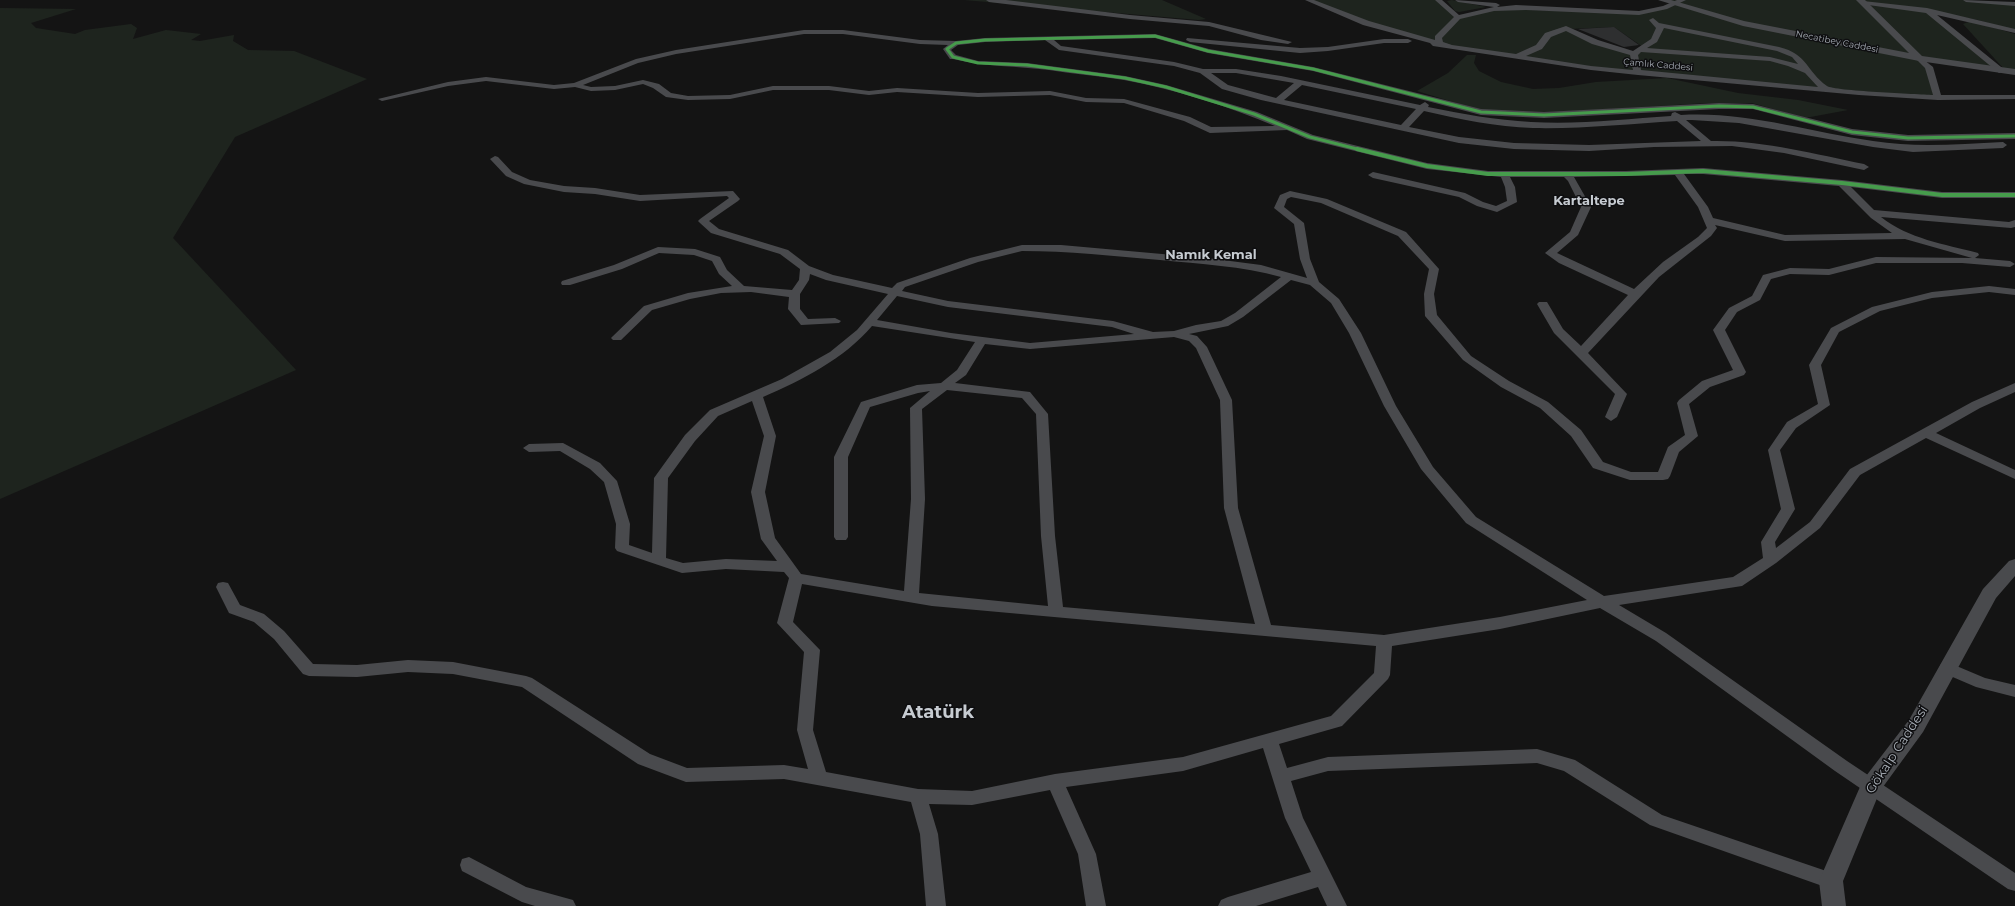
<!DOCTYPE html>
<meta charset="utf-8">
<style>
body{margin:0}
canvas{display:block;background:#141414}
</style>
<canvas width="2015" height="906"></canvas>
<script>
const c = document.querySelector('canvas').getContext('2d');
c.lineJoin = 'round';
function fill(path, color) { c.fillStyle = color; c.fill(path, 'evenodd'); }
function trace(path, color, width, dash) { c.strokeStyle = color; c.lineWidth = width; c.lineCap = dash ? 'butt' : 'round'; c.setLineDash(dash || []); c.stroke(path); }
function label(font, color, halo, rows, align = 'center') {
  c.font = font + ' Montserrat,sans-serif'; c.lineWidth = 3; c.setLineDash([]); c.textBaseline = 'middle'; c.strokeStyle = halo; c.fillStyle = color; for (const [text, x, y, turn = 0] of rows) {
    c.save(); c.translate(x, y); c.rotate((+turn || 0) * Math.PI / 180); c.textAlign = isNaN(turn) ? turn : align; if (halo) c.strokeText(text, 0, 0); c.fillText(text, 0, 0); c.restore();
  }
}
fill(new Path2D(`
 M 964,0 L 1162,0 L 1206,19 L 1199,20 Z
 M 1308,0 L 1438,0 L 1458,17 L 1494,9 L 1639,13 L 1676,4 L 1662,0 L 1966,0 L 2015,4 L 2015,31 L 1978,20 L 1927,10 L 2002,71 L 1920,58 L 1929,67 L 1938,98 L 1638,73 L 1451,47 L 1418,39 ZM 1614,27 L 1643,47 L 1634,54 L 1568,29 Z
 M 1452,0 L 1486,7 L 1459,12 L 1455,11 L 1447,1 Z
 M 0,8 L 76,9 L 31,23 L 36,28 L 75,34 L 85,30 L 131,24 L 137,28 L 133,39 L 166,30 L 201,34 L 191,40 L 200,41 L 234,35 L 233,41 L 248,50 L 294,51 L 367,79 L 235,137 L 173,238 L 296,370 L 0,499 Z
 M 1971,21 L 2015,34 L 2015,71 L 2005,70 L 1963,24 Z
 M 1467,55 L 1476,55 L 1474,63 L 1479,71 L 1501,82 L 1533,89 L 1559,88 L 1596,82 L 1667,78 L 1738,93 L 1798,100 L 1848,110 L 1805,118 L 1752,103 L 1707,103 L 1544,113 L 1495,112 L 1476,109 L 1417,91 L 1448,73 Z`), '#1e241e');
fill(new Path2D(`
 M 1614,27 L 1639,45 L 1624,47 L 1578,29 Z`), '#2e2f30');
fill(new Path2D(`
 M 986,0 L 1006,0 L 1130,15 L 1209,22 L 1292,42 L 1288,44 L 1261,40 L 1209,26 L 1130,19 L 989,2 Z
 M 1305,0 L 1314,0 L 1369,21 L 1435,40 L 1435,36 L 1454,17 L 1435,0 L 1442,0 L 1459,15 L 1494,7 L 1458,2 L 1455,0 L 1496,3 L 1500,5 L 1497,7 L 1516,5 L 1639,11 L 1663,6 L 1677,0 L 1686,0 L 1667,9 L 1639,15 L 1526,10 L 1494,11 L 1460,19 L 1442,38 L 1443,42 L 1452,45 L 1516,54 L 1536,45 L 1545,33 L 1566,26 L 1598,40 L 1633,51 L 1651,39 L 1656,28 L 1649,20 L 1653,18 L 1659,23 L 1779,47 C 1808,54 1806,71 1827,86 C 1834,91 1918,94 1933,95 L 1925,68 L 1915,58 L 1919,56 L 1933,67 L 1941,95 L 2015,95 L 2015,99 L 1938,100 L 1859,95 L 1638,75 L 1591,70 L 1433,46 L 1430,43 L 1363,25 ZM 1664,28 L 1777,51 L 1792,57 L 1798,64 L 1770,57 L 1647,48 L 1657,42 ZM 1566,31 L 1592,44 L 1630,55 L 1633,70 L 1591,66 L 1526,56 L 1542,49 L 1551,37 ZM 1641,52 L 1770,61 L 1788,66 L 1805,73 L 1818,87 L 1641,70 L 1638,55 Z
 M 1963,0 L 2015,2 L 2015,6 L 1966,2 Z
 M 1863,1 L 1927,8 L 2015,29 L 2015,33 L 1937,15 L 2006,71 L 1999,73 L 1926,13 L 1861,4 L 1860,3 Z
 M 804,30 L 843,30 L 920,40 L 956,41 L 985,38 L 1155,34 L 1209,49 L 1313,67 L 1481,109 L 1544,112 L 1719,103 L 1753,104 L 1852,129 L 1908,135 L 2015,133 L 2015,139 L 1908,141 L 1852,135 L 1753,109 L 1719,109 L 1544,118 L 1481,115 L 1313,71 L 1208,53 L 1155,38 L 1054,40 L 1061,46 L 1174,62 L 1203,69 L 1236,69 L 1281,76 L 1420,105 L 1425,102 L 1429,105 L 1428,107 C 1462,114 1496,120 1531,122 C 1577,125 1625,119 1671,116 L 1672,113 L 1675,112 L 1681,115 C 1745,111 1810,132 1873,141 C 1916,148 1959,144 2003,142 L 2007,145 L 2003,148 L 1913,152 L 1873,147 L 1739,123 L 1692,120 L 1686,120 L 1711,141 C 1763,140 1814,154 1864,164 L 1869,167 L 1864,170 L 1784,153 L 1732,146 L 1654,147 L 1589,151 L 1514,149 L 1459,143 L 1261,100 L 1222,89 L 1200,73 L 1174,66 L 1059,50 L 1045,40 L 985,42 L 958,45 L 951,50 L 956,55 L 978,61 L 1027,63 L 1125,76 L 1166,85 L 1257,112 L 1313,135 L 1427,163 L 1488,171 L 1626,171 L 1703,168 L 1842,180 L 1942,192 L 2015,192 L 2015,198 L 1942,198 L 1851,187 L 1874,210 L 2009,222 L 2015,220 L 2015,227 L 2011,228 L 1881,217 C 1909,239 1944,244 1978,253 L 1979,255 L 1975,258 L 2010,261 L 2015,264 L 2010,267 L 1962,263 L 1876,263 L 1829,275 L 1790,274 L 1771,279 L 1760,300 L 1737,312 L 1725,330 L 1746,372 L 1744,375 L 1710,387 L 1689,404 L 1698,436 L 1679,452 L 1670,476 L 1668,479 L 1663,480 L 1630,480 L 1593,468 L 1571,436 L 1540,408 L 1501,387 L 1463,360 L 1425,316 L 1424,294 L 1429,269 L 1398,236 L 1321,203 L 1291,197 L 1287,199 L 1284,207 L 1304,223 L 1310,259 L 1319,282 L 1339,299 L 1361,333 L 1396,406 L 1433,467 L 1476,517 L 1604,596 L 1733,577 L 1763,558 L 1761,542 L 1781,509 L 1768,450 L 1787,422 L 1818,404 L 1809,365 L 1831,328 L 1872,307 L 1932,292 L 1989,286 L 2015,289 L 2015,295 L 1989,292 L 1932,298 L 1880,311 L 1839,332 L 1821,365 L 1830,405 L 1796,428 L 1780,450 L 1795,509 L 1775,542 L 1776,548 L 1810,522 L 1850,469 L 1972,402 L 2015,383 L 2015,392 L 1980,408 L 1936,433 L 2015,470 L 2015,479 L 1926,438 L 1860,475 L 1820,528 L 1776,563 L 1742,586 L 1619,605 L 1666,633 L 1847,761 L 2015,873 L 2015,891 L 2008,889 L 1835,771 L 1656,641 L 1600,608 L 1500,629 L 1392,646 L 1390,675 L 1388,679 L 1342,726 L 1279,744 L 1287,768 L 1328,757 L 1537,749 L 1575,760 L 1662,815 L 1838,875 L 1840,881 L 1838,887 L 1831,889 L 1650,825 L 1564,771 L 1537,763 L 1328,771 L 1291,781 L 1303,818 L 1347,906 L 1327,906 L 1318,887 L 1256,906 L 1218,906 L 1221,900 L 1228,897 L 1311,872 L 1285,818 L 1263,748 L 1183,771 L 1066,787 L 1096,854 L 1106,906 L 1086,906 L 1078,854 L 1050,790 L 972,805 L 929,804 L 938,834 L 946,906 L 926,906 L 920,834 L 911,802 L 784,779 L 686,782 L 638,764 L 522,687 L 453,674 L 408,672 L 357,677 L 309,676 L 303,674 L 274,639 L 254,622 L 229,613 L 216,587 L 218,583 L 223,582 L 228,583 L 240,605 L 264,614 L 284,631 L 313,664 L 357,665 L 408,660 L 453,662 L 526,676 L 532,678 L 650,754 L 687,768 L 784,765 L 808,769 L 797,730 L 804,652 L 777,623 L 789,578 L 784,572 L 726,569 L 682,573 L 617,551 L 615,548 L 616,524 L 604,482 L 590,469 L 560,451 L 529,452 L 523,448 L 529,444 L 563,443 L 600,463 L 617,481 L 630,524 L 629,545 L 652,553 L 654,478 L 685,435 L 710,410 L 782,379 L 830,352 L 857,330 L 888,294 L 826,280 L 810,274 L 809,280 L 800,294 L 800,309 L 808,319 L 835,318 L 841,321 L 839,323 L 801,325 L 788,309 L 789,297 L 751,292 L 721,293 L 690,299 L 652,310 L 621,340 L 613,340 L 611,338 L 613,336 L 644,306 L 688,293 L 732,286 L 719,274 L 712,261 L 694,255 L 659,253 L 622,269 L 570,285 L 562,285 L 561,283 L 562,281 L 614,265 L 658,247 L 695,249 L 720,257 L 727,270 L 744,286 L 792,290 L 799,280 L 800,269 L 780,254 L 711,233 L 700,223 L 698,221 L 700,219 L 729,198 L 727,196 L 640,201 L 595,194 L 564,192 L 524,184 L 506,176 L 490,159 L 495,156 L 498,157 L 512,172 L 530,180 L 564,186 L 595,188 L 640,195 L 733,191 L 740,199 L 738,201 L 709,221 L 719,229 L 788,250 L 809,266 L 833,275 L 892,288 L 897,283 L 970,258 L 1022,245 L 1061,245 L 1207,258 L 1261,265 L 1307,278 L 1300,259 L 1294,224 L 1274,208 L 1280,195 L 1290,191 L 1327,199 L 1406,232 L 1439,269 L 1434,294 L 1437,315 L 1471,356 L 1509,381 L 1548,402 L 1581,430 L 1603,462 L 1631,472 L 1658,472 L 1668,447 L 1685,435 L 1677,403 L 1679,400 L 1702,381 L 1733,370 L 1713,330 L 1729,308 L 1752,296 L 1763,275 L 1790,268 L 1829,269 L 1876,257 L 1972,258 L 1905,239 L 1785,241 L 1715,225 L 1717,228 L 1711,236 L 1659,277 L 1588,353 L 1627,394 L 1617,417 L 1611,421 L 1605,417 L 1615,394 L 1554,333 L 1537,304 L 1539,302 L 1547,302 L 1563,329 L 1581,346 L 1628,295 L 1559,263 L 1545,253 L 1570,232 L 1581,207 L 1568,181 L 1564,177 L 1510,177 L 1515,187 L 1517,202 L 1497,212 L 1477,206 L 1459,197 L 1373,178 L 1368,175 L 1373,172 L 1465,193 L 1483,202 L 1496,206 L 1507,201 L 1505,187 L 1501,177 L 1427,169 L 1307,139 L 1287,130 L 1210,133 L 1184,121 L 1124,103 L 1086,102 L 1050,95 L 978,97 L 897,92 L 869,95 L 829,90 L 773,90 L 730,99 L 688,100 L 666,97 L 653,88 L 643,84 L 615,90 L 591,91 L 575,87 L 554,89 L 486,81 L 448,86 L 382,101 L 378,99 L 448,82 L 486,77 L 554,85 L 574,83 L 636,59 L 676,50 ZM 804,34 L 843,34 L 920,44 L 948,45 L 943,49 L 950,59 L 953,59 C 985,67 1017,66 1049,70 C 1074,74 1099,76 1124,80 C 1174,89 1228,106 1275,126 L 1211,127 L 1190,117 L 1124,99 L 1086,98 L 1050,91 L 978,93 L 897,88 L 869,91 L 829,86 L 773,86 L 730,95 L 688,96 L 671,93 L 659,84 L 643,80 L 615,86 L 591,87 L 583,85 L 638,63 L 676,54 ZM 1211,73 L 1236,73 L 1294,83 L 1276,98 L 1228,85 ZM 1302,85 L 1416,109 L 1401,125 L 1284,100 ZM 1424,111 C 1460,119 1496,127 1533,128 C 1581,129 1629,124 1677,121 L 1701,141 L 1589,145 L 1514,143 L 1459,137 L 1409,127 ZM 1684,174 L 1703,174 L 1839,186 L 1871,218 L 1892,233 L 1785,235 L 1713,218 L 1708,207 ZM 1675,175 L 1698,207 L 1707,228 L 1698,237 L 1663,262 L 1634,289 L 1557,253 L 1578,235 L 1591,207 L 1574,177 ZM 1022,251 C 1068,251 1114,256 1160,260 C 1200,264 1242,266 1281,277 L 1235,313 L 1221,321 L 1196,325 L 1174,331 L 1153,332 L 1113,321 L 948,301 L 902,291 L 905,287 L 978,262 ZM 1291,280 L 1310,285 L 1331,303 L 1349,333 L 1384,406 L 1421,469 L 1466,523 L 1587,600 L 1500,617 L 1384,635 L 1271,625 L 1238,508 L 1232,400 L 1207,347 L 1197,336 L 1189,334 L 1228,326 L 1243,317 ZM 897,296 L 948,307 L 1112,327 L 1134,334 L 1030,343 L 951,333 L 877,320 ZM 872,326 L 975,342 L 957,370 L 941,383 L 917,385 L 861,402 L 834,457 L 834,537 L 836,540 L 846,540 L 848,537 L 848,457 L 870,407 L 918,393 L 930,391 L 910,408 L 911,499 L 904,591 L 801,574 L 775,538 L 765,492 L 776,436 L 763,397 C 802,380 844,359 872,326 ZM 1174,337 L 1189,341 L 1196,348 L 1220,400 L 1224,508 L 1255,624 L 1063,607 L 1055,536 L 1048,414 L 1030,392 L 955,383 L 966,375 L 985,344 L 1030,349 ZM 947,390 L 1022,398 L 1036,414 L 1041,536 L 1048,606 L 919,593 L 925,499 L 922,409 ZM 752,401 L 764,436 L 751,492 L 761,539 L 777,561 L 726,559 L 683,563 L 666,558 L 668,478 L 695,441 L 718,416 ZM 802,584 L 932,606 L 1376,646 L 1374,673 L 1331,716 L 1183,757 L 1055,774 L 972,791 L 918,789 L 826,772 L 813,730 L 820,650 L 793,622 Z
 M 1187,38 L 1300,48 L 1328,47 L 1384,39 L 1408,39 L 1412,41 L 1408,43 L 1384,43 L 1328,51 L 1300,53 L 1190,42 L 1186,40 Z
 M 1947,662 L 1985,678 L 2015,685 L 2015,697 L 1976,687 L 1941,672 L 1939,668 L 1941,664 Z
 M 469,857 L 526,887 L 573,900 L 576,906 L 535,906 L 522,902 L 462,871 L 460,865 L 462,859 Z`), '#494a4d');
fill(new Path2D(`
 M 1658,0 L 1671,0 L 1744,21 L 1909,53 L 1856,0 L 1865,0 L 1922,56 L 2015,69 L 2015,75 L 1919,61 L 1743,26 Z
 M 2015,559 L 2015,576 L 1996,598 L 1923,732 L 1880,791 L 1843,881 L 1846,906 L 1822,906 L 1819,881 L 1863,780 L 1909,720 L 1983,589 L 2009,561 Z`), '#494a4d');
trace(new Path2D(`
 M 1361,150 L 1310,137 L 1254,114 L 1166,87 L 1125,78 L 1027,65 L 978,63 L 953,57 L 947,49 L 956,43 L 985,40 L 1155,36 L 1208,51 L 1313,69 L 1481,112 L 1544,115 L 1719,106 L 1753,107 L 1852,132 L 1908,138 L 2015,136`), '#469c4c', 3);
trace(new Path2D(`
 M 1357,149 L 1427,166 L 1488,174 L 1626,174 L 1703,171 L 1842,183 L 1942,195 L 2015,195`), '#469c4c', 4);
label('9px', '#a6acb4', '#0e0e10', [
 ["Necatibey Caddesi",1837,42,11],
 ["Çamlık Caddesi",1658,65,5]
]);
label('bold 13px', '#c6cbd1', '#0e0e10', [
 ["Kartaltepe",1589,201],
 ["Namık Kemal",1211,255]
]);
label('13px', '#a6acb4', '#0e0e10', [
 ["Gökalp Caddesi",1897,750,-57]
]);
label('bold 18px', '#c6cbd1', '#0e0e10', [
 ["Atatürk",938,713]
]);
</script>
